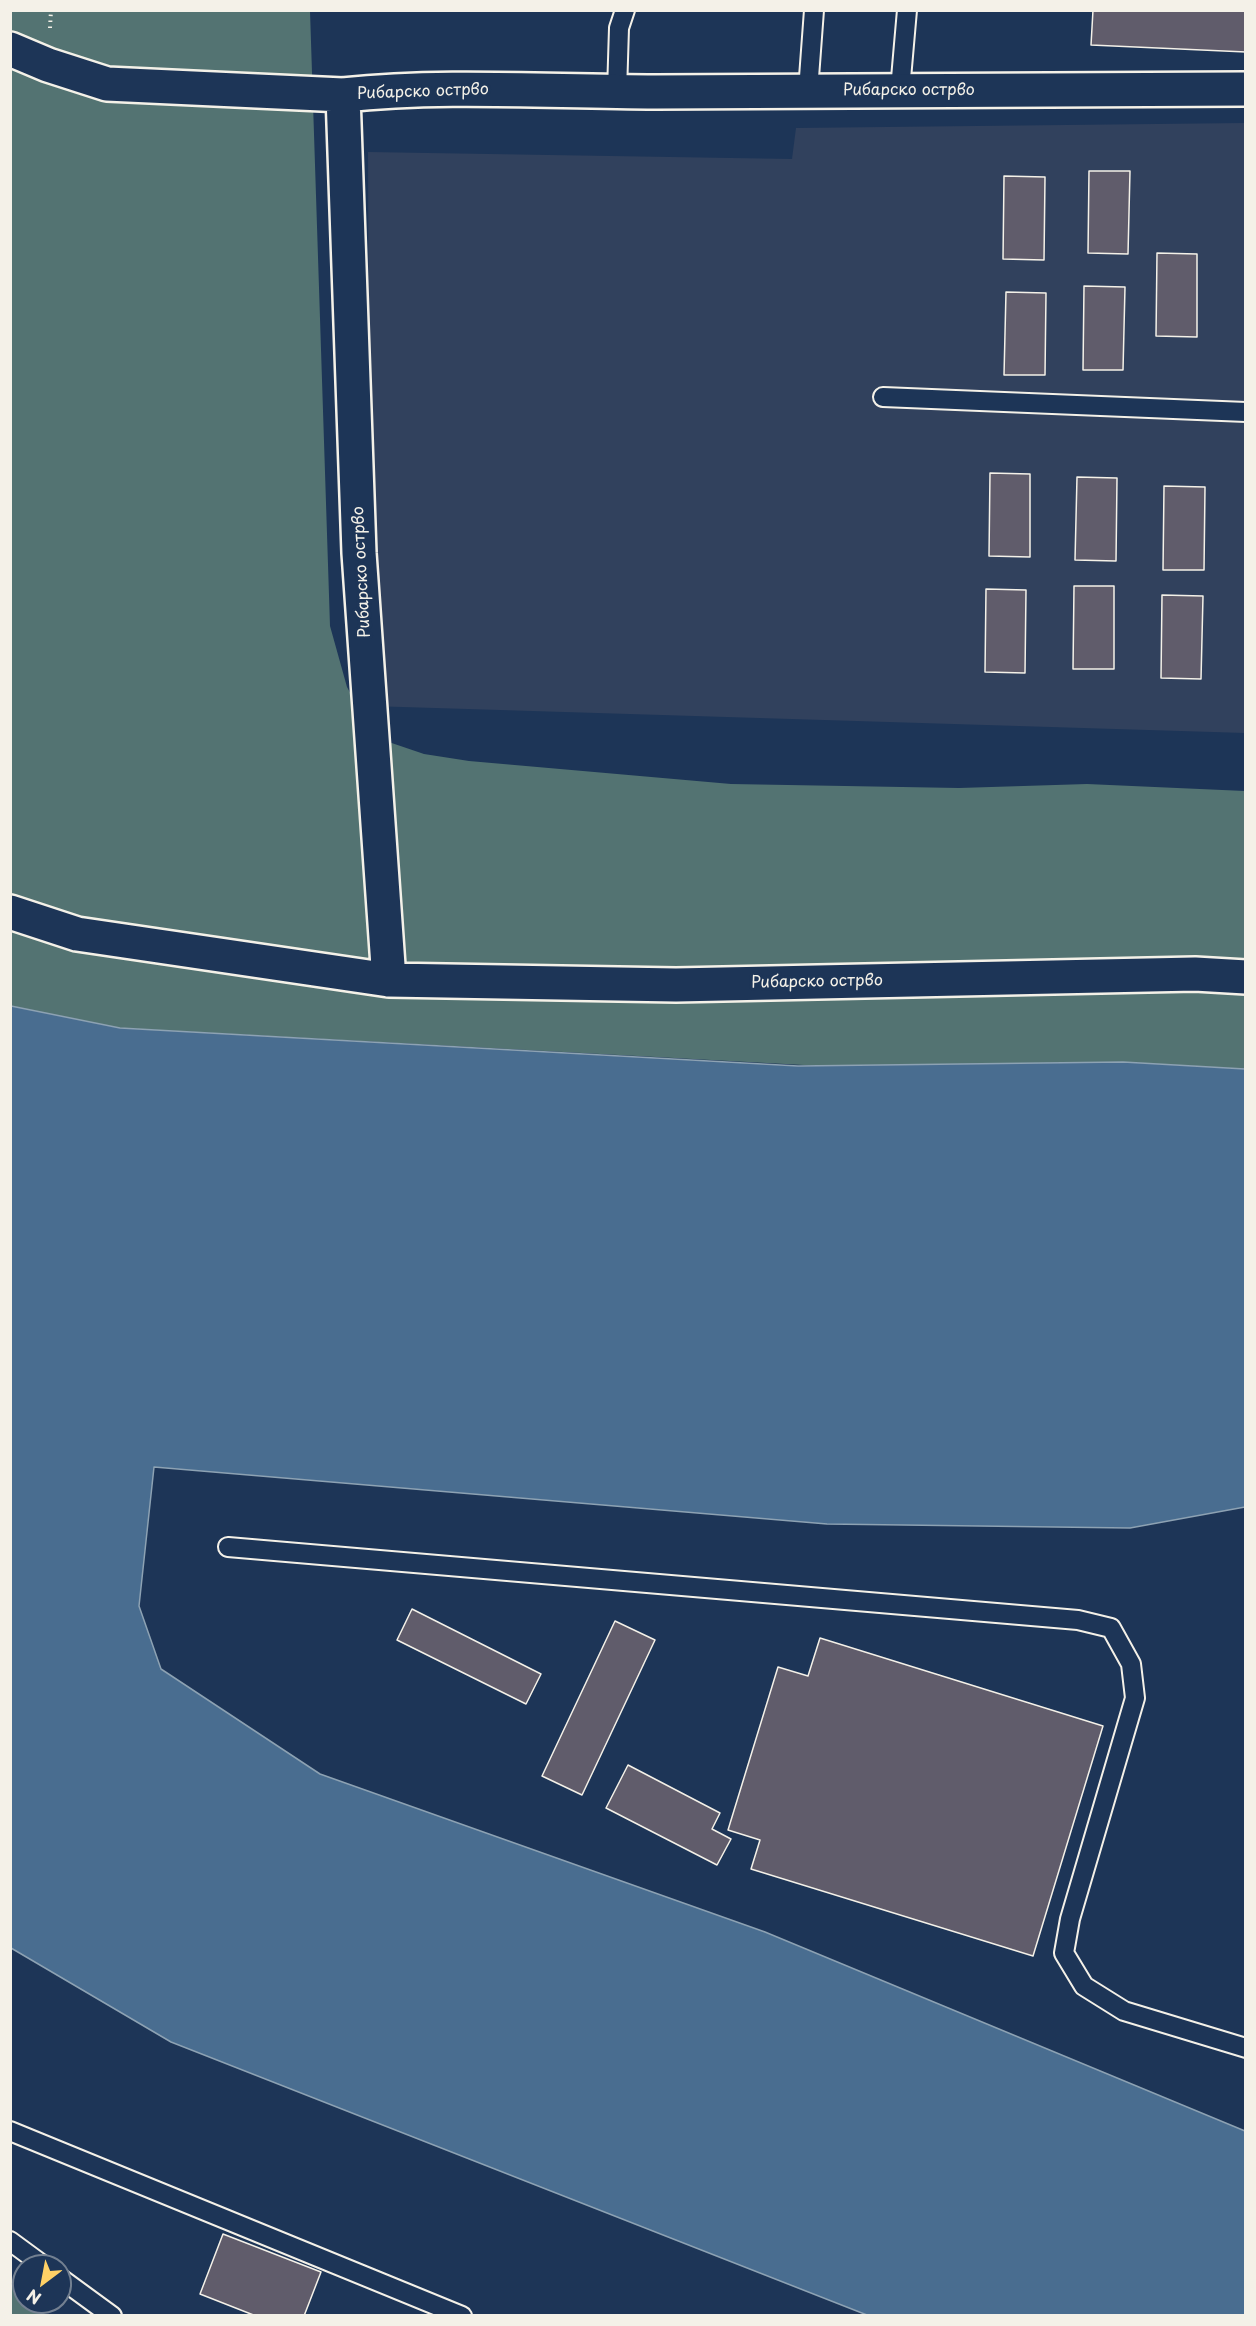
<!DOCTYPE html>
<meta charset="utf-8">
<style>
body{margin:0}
#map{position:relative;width:1256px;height:2326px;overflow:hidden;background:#1d3557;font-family:"Playpen Sans",sans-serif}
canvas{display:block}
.frame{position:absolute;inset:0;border:12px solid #f4f1e8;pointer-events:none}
.north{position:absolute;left:12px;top:2254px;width:60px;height:60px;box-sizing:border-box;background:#1d3557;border:2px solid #738091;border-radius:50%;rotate:212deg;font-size:16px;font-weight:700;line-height:24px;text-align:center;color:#f4f1e8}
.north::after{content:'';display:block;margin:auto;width:21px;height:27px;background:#ffd166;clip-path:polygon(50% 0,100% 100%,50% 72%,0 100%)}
</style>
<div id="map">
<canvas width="1256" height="2326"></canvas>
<div class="frame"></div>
<div class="north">N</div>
</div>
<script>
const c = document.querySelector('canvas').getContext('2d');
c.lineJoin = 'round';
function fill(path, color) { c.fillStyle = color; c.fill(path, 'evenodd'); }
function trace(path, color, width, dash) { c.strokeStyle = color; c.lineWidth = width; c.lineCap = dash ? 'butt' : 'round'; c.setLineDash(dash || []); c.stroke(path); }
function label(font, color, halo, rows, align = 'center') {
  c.font = font + ' "Playpen Sans",sans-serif'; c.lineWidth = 6; c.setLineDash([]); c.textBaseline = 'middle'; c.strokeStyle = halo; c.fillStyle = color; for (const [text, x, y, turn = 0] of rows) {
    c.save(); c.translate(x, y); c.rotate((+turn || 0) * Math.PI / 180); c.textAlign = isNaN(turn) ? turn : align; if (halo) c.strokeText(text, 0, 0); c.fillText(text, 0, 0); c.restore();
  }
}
fill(new Path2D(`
 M 1245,123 L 1245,733 L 370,706 L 368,152 L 792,159 L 796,128 Z`), '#31415d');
fill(new Path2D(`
 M 11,11 L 310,11 L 330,626 L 347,687 L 374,737 L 424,754 L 469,761 L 731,784 L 959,788 L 1087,784 L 1245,791 L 1245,1069 L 1123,1062 L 822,1066 L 120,1028 L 11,1006 Z
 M 10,2284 L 24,2296 L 24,2302 L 31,2302 L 46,2315 L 11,2315 Z`), '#537372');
const water = new Path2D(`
 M 11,1006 L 120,1028 L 798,1066 L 1123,1062 L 1245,1069 L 1245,1507 L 1130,1528 L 827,1524 L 154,1467 L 139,1606 L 161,1669 L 320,1774 L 765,1932 L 1245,2131 L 1245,2315 L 867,2315 L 171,2042 L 11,1948 Z`);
fill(water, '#496d90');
trace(water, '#8da2b3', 1.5);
const building = new Path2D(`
 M 1093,10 L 1246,10 L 1246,52 L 1091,45 Z
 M 1089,171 L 1130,171 L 1128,254 L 1088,253 Z
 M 1004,176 L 1045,177 L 1044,260 L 1003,259 Z
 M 1157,253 L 1197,254 L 1197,337 L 1156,336 Z
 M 1084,286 L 1125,287 L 1123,370 L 1083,370 Z
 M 1006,292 L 1046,293 L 1045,375 L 1004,375 Z
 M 990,473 L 1030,474 L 1030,557 L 989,556 Z
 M 1077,477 L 1117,478 L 1116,561 L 1075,560 Z
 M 1164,486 L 1205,487 L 1204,570 L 1163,570 Z
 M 1074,586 L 1114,586 L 1114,669 L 1073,669 Z
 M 986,589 L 1026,590 L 1025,673 L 985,672 Z
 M 1162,595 L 1203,596 L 1201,679 L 1161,678 Z
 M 412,1609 L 541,1674 L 526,1704 L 397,1640 Z
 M 615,1621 L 655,1640 L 582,1795 L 542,1776 Z
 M 820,1638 L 1103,1726 L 1033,1956 L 751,1869 L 760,1840 L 728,1830 L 778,1667 L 808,1676 Z
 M 628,1765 L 720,1813 L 712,1829 L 731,1839 L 717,1865 L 606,1808 Z
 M 223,2234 L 321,2272 L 304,2316 L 256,2316 L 200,2294 Z`);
fill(building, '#605c6b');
trace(building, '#f4f1e8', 1.5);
const lane = new Path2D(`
 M 900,90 L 907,10
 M 808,91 L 814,10
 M 617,92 L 619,28 L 625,10
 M 883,397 L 1246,412
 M 228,1547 L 1078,1620 L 1111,1628 L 1131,1664 L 1135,1698 L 1070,1919 L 1064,1953 L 1084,1986 L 1124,2011 L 1246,2048
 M 10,2131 L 462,2316
 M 10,2241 L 44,2266
 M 60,2278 L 112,2316`);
const street = new Path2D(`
 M 10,49 L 48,65 L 107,84 L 343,95
 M 10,912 L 77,934 L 389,980 L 676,985 L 1195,974 L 1246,977
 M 389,980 L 359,553 L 343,95 C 447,84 551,92 656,92 C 852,91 1049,90 1246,89`);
trace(lane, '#f4f1e8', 22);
trace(street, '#f4f1e8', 38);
trace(new Path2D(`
 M 50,28 L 51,10`), '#f4f1e8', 4, [1.5, 4.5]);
trace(lane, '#1d3557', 18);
trace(street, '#1d3557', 33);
label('16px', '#f4f1e8', '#1d3557', [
 ["Рибарско острво",909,91],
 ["Рибарско острво",423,92,-2],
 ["Рибарско острво",362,572,-93],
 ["Рибарско острво",817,982,-1]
]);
</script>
